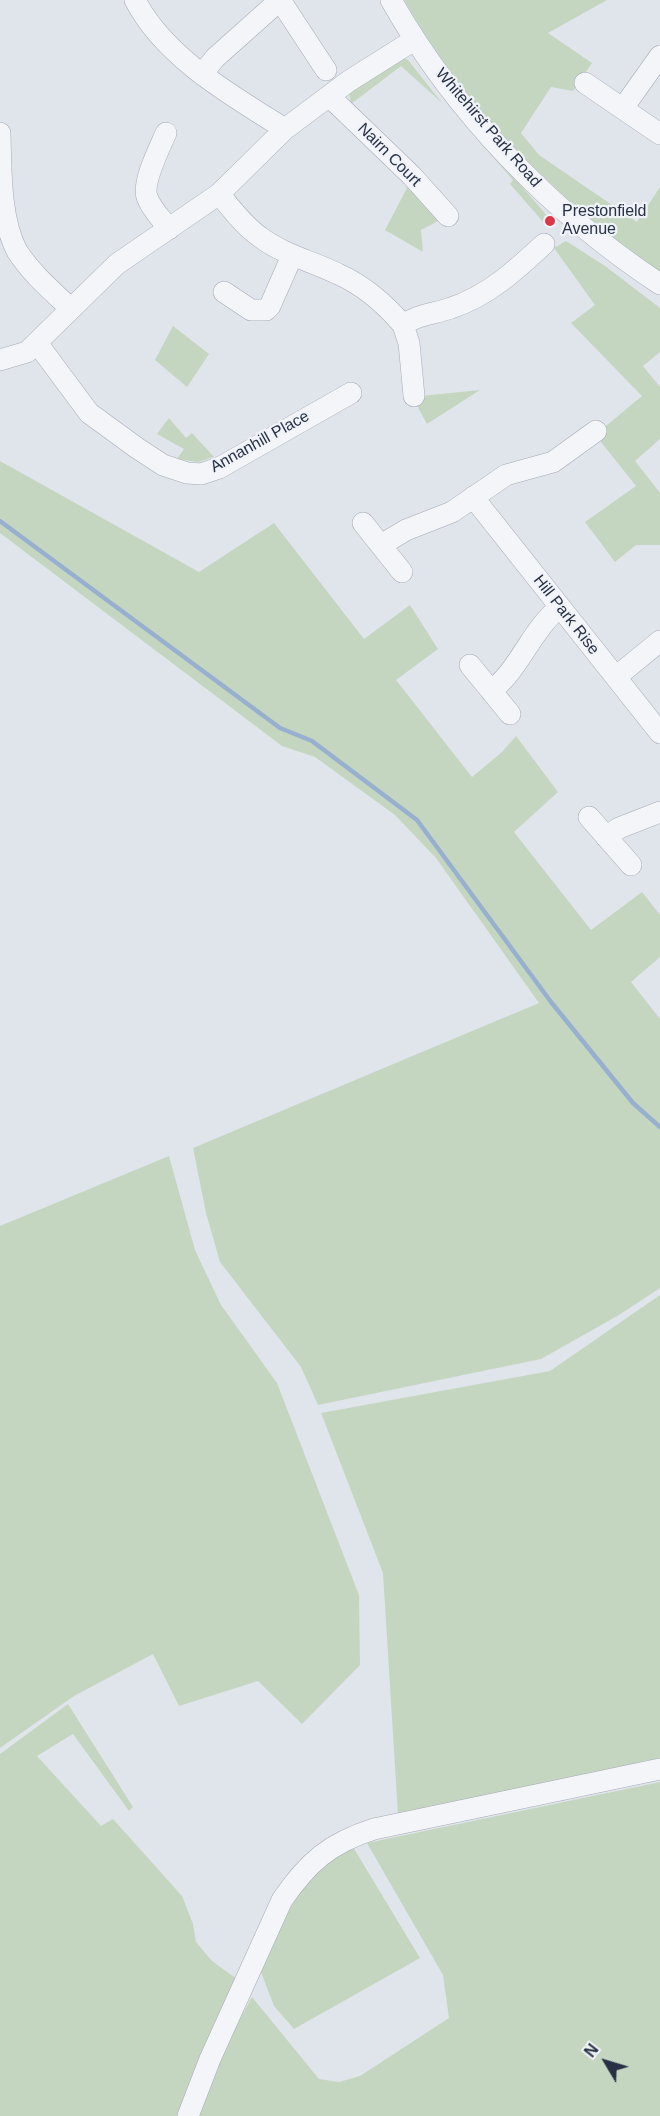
<!DOCTYPE html>
<style>
body{margin:0}
#map{position:relative;width:660px;height:2116px;overflow:hidden;background:#e0e4eb;font-family:Helvetica,sans-serif}
canvas{display:block}
.north{position:absolute;left:576px;top:2032px;width:60px;height:60px;-webkit-text-stroke:4px #f0f3f8;paint-order:stroke;rotate:308deg;font-size:16px;font-weight:700;line-height:24px;text-align:center;color:#273044}
.north::after{content:'';display:block;margin:auto;width:21px;height:27px;background:#273044;clip-path:polygon(50% 0,100% 100%,50% 72%,0 100%)}
</style>
<div id="map">
<canvas width="660" height="2116"></canvas>
<div class="north">N</div>
</div>
<script>
const c = document.querySelector('canvas').getContext('2d');
c.lineJoin = 'round';
function fill(path, color) { c.fillStyle = color; c.fill(path, 'evenodd'); }
function trace(path, color, width, dash) { c.strokeStyle = color; c.lineWidth = width; c.lineCap = dash ? 'butt' : 'round'; c.setLineDash(dash || []); c.stroke(path); }
function label(font, color, halo, rows, align = 'center') {
  c.font = font + ' Helvetica,sans-serif'; c.lineWidth = 4.5; c.setLineDash([]); c.textBaseline = 'middle'; c.strokeStyle = halo; c.fillStyle = color; for (const [text, x, y, turn = 0] of rows) {
    c.save(); c.translate(x, y); c.rotate((+turn || 0) * Math.PI / 180); c.textAlign = isNaN(turn) ? turn : align; if (halo) c.strokeText(text, 0, 0); c.fillText(text, 0, 0); c.restore();
  }
}
fill(new Path2D(`
 M 404,0 L 607,0 L 548,33 L 592,63 L 573,91 L 551,87 L 521,133 L 539,155 L 637,222 L 660,187 L 660,271 C 637,259 617,241 598,225 C 521,162 453,86 404,0 Z
 M 403,58 L 408,60 L 442,103 L 401,66 L 351,104 L 349,92 Z
 M 475,132 L 549,218 L 545,224 L 510,184 L 513,180 L 473,134 Z
 M 408,186 L 438,221 L 421,230 L 423,252 L 385,230 Z
 M 566,241 L 605,266 L 660,308 L 660,352 L 643,366 L 660,387 L 660,439 L 635,461 L 660,493 L 660,545 L 636,545 L 615,562 L 585,522 L 636,486 L 601,442 L 601,430 L 642,396 L 571,323 L 595,305 L 554,248 Z
 M 173,326 L 209,354 L 187,387 L 155,360 Z
 M 480,390 L 427,424 L 415,402 L 421,396 Z
 M 169,418 L 186,438 L 192,433 L 214,457 L 198,462 L 177,459 L 184,449 L 157,434 Z
 M 0,461 L 199,572 L 274,523 L 364,639 L 410,605 L 438,649 L 396,680 L 472,777 L 502,752 L 516,736 L 558,792 L 514,832 L 591,930 L 642,892 L 660,915 L 660,957 L 631,982 L 660,1019 L 660,1288 L 619,1315 L 541,1359 L 318,1405 L 301,1367 L 220,1262 L 206,1213 L 193,1148 L 539,1003 L 436,858 L 395,815 L 315,757 L 282,746 L 0,533 Z
 M 169,1156 L 195,1250 L 221,1305 L 277,1383 L 359,1595 L 360,1665 L 302,1724 L 258,1681 L 179,1706 L 153,1654 L 74,1696 L 0,1748 L 0,1226 Z
 M 660,1295 L 660,1758 L 398,1815 L 383,1573 L 321,1413 L 550,1371 Z
 M 68,1704 L 133,1807 L 129,1811 L 73,1734 L 37,1756 L 101,1826 L 113,1819 L 182,1896 L 193,1924 L 196,1942 L 212,1961 L 237,1979 L 178,2116 L 0,2116 L 0,1754 Z
 M 660,1782 L 660,2116 L 197,2116 L 224,2048 L 252,1997 L 319,2079 L 339,2082 L 360,2076 L 449,2018 L 443,1975 L 367,1843 Z
 M 353,1847 L 420,1958 L 294,2029 L 274,2006 L 261,1972 C 284,1921 299,1872 353,1847 Z`), '#c5d6c0');
trace(new Path2D(`
 M 0,521 L 280,728 L 312,741 L 417,820 L 551,1002 L 633,1103 L 660,1127`), '#97b0cf', 4.5);
const minor = new Path2D(`
 M 135,0 C 165,58 231,95 285,129
 M 280,0 L 326,70
 M 391,0 C 455,113 552,213 660,284
 M 203,73 L 215,58 L 280,0
 M 585,83 L 660,134
 M 329,96 L 412,176 L 448,216
 M 623,108 L 660,56
 M 0,133 C 1,170 0,219 17,251 C 31,273 52,291 71,309
 M 166,133 C 160,147 142,182 147,197 C 151,209 162,219 169,229
 M 219,194 C 232,209 243,225 260,237 C 284,255 312,261 338,274 C 363,285 385,304 403,325 C 418,314 434,314 451,308 C 488,296 516,270 544,244
 M 224,292 L 251,310 L 266,310 L 270,306 L 292,256
 M 403,325 L 409,343 L 414,396
 M 37,343 L 89,413 L 137,448 L 163,465 L 187,473 L 201,474 L 219,468 L 351,393
 M 0,360 L 27,352 L 117,264 L 219,194 L 285,129 L 349,81 L 414,40
 M 473,497 L 660,733
 M 363,523 L 402,572
 M 381,545 L 406,530 L 452,512 L 506,475 L 553,462 L 596,431
 M 470,665 L 510,714
 M 616,677 L 660,641
 M 491,691 C 520,669 531,630 560,607
 M 589,817 L 631,865
 M 606,837 L 619,828 L 660,812
 M 188,2116 L 210,2059 L 282,1900 C 308,1862 330,1843 374,1829 L 660,1769`);
trace(minor, '#a5aab6', 22);
trace(minor, '#f4f5f8', 21);
for (const [x, y, r, color] of [
 [550,221,6,"#dd384a"]
]) { const dot = new Path2D(); dot.arc(x, y, r, 0, 2 * Math.PI); c.fillStyle = color; c.fill(dot); trace(dot, '#f0f3f8', 2); }
label('16px', '#273044', '#f0f3f8', [
 ["Whitehirst Park Road",488,128,49],
 ["Nairn Court",389,155,45],
 ["Annanhill Place",260,442,-29],
 ["Hill Park Rise",566,615,52]
]);
label('16px', '#273044', '#f0f3f8', [
 ["Prestonfield",562,212],
 ["Avenue",562,230]
], 'left');
</script>
